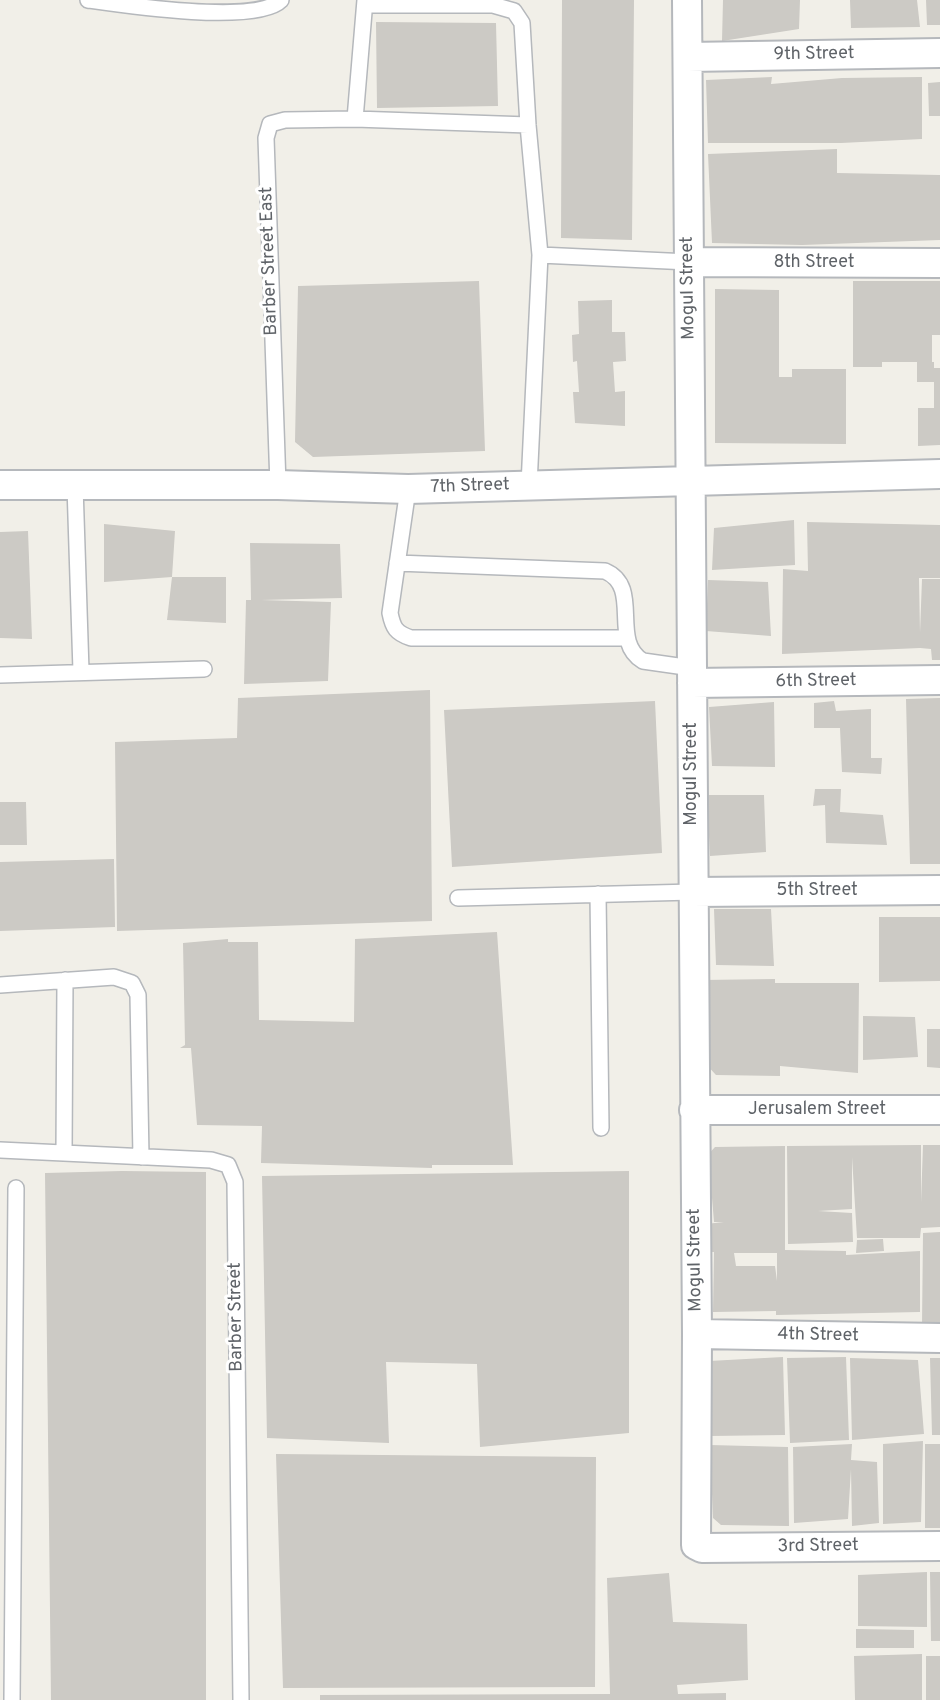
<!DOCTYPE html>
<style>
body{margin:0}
canvas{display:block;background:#f1efe8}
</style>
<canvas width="940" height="1700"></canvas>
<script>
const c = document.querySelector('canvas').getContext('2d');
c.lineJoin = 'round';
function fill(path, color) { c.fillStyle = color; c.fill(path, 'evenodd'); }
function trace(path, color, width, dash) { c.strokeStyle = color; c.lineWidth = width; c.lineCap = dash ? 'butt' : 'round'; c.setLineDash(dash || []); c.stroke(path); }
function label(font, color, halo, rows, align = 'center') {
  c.font = font + ' Overpass,sans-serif'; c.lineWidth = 6; c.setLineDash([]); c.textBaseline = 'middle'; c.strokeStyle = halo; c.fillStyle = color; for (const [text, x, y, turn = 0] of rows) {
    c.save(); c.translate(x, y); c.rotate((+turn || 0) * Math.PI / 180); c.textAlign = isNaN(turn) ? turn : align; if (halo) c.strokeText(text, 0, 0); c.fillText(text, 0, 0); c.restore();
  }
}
fill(new Path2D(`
 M 562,0 L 634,0 L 632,240 L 561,238 Z
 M 723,0 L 800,0 L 799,29 L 722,41 Z
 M 850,0 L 917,0 L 920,27 L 851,28 Z
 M 926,0 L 940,0 L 940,25 L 927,25 Z
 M 376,22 L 496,23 L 498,106 L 377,108 Z
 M 772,77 L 771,84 L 842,78 L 922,77 L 922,139 L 841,143 L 708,143 L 706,80 Z
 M 940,82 L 940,116 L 929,116 L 928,83 Z
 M 837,149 L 837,173 L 940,175 L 940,240 L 802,245 L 712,243 L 708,154 Z
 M 479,281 L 485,451 L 313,457 L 295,442 L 298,286 Z
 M 853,281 L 940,281 L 940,335 L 932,335 L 932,362 L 934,362 L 934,368 L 940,368 L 940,445 L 918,446 L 918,408 L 934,408 L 934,382 L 917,382 L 917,362 L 882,362 L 882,367 L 853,367 Z
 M 715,289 L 779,290 L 779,377 L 792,377 L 792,369 L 846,369 L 846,444 L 715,443 Z
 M 612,300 L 612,332 L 625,332 L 626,361 L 613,362 L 615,392 L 625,391 L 625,426 L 575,423 L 573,392 L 579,392 L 577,361 L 573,362 L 572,335 L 579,334 L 578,301 Z
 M 794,520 L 795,565 L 712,570 L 714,528 Z
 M 807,522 L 940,525 L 940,578 L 919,578 L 920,633 L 922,579 L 940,579 L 940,660 L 932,660 L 931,649 L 920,648 L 782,654 L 783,569 L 808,571 Z
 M 104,524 L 175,531 L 172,577 L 104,582 Z
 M 28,531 L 32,639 L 0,638 L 0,532 Z
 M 250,543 L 340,544 L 342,598 L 261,600 L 331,602 L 328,681 L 244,684 L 246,600 L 251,600 Z
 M 172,577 L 226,577 L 226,623 L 167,620 Z
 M 708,580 L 768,582 L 771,636 L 706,631 Z
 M 430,690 L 432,921 L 117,931 L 115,742 L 237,738 L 238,698 Z
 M 940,698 L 940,864 L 910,864 L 906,699 Z
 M 655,701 L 662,853 L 452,867 L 444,710 Z
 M 834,701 L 836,711 L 871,709 L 871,758 L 882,758 L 881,774 L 842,772 L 840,728 L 814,728 L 814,703 Z
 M 774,702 L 775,767 L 712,766 L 709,707 Z
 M 815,789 L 841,789 L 840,812 L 883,815 L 887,845 L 826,843 L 825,805 L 813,806 Z
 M 707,795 L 764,795 L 766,852 L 710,856 Z
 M 0,802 L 26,802 L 27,845 L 0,845 Z
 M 114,859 L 115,927 L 0,931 L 0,862 Z
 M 714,909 L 771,909 L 774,966 L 716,965 Z
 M 879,917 L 940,917 L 940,981 L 879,982 Z
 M 497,932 L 513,1165 L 432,1165 L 432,1168 L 261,1163 L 262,1126 L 197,1125 L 191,1048 L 180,1048 L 185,1045 L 183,943 L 228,939 L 228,942 L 258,942 L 259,1020 L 354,1022 L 355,939 Z
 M 775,979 L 775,983 L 859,983 L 858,1073 L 780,1066 L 780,1076 L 716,1075 L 704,1062 L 702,980 Z
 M 863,1016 L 915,1017 L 918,1057 L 863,1060 Z
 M 927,1029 L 940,1029 L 940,1068 L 927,1067 Z
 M 921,1145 L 921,1203 L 923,1145 L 940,1145 L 940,1227 L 921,1228 L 920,1238 L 857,1238 L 852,1157 L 852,1209 L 818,1211 L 852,1213 L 853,1242 L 788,1244 L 787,1146 Z
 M 785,1146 L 785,1250 L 846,1251 L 846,1255 L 920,1251 L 920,1312 L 776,1315 L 776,1311 L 713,1312 L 714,1252 L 705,1252 L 706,1224 L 724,1222 L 714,1222 L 712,1198 L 703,1197 L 705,1158 L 715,1147 ZM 734,1253 L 777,1253 L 777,1281 L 775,1266 L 736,1266 Z
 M 122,1171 L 206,1172 L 206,1700 L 51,1700 L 45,1173 Z
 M 629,1171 L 629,1433 L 480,1447 L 477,1364 L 386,1362 L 389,1443 L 267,1438 L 262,1176 Z
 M 940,1232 L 940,1325 L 922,1326 L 923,1233 Z
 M 883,1239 L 884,1251 L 856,1253 L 857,1240 Z
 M 783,1357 L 785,1435 L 710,1436 L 709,1361 Z
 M 846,1357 L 849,1440 L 790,1443 L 787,1358 Z
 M 850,1358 L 918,1360 L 924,1434 L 852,1440 Z
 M 930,1358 L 940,1358 L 940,1435 L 932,1435 Z
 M 923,1441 L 921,1522 L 883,1524 L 883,1444 Z
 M 852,1444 L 851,1460 L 877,1462 L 879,1523 L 852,1526 L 851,1469 L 848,1519 L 794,1523 L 793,1447 Z
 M 925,1444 L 940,1444 L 940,1528 L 925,1528 Z
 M 710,1445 L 788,1447 L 789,1526 L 721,1525 L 713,1518 Z
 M 276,1454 L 596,1457 L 595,1687 L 283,1688 Z
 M 927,1572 L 927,1627 L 858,1626 L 858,1575 Z
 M 930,1572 L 940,1572 L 940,1641 L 931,1641 Z
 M 669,1573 L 673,1622 L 747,1624 L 748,1680 L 677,1685 L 678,1694 L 726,1693 L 726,1700 L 320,1700 L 320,1695 L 610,1694 L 607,1578 Z
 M 856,1629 L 914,1630 L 914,1648 L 856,1648 Z
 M 922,1654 L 922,1700 L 855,1700 L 854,1656 Z
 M 926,1656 L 940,1656 L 940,1700 L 926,1700 Z`), '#cccac5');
const lane = new Path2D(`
 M 88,0 C 123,5 257,25 281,0
 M 365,0 L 355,119 L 528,125
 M 365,5 L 493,5 L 514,11 L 522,23 L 528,125 L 540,255 L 529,485
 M 540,255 L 689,262
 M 278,485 L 266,138 L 270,124 L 285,120 L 355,119
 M 75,486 L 81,671
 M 408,489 L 390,613 C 393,628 396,633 411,638 L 627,638
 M 397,563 L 605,571 C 643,587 609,641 643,661 L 692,668
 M 0,675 L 204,669
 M 598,894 L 601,1128
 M 458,898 L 693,892
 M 0,985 L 114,977 L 132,983 L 138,995 L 141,1157
 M 0,1150 L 211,1160 L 228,1165 L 235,1182 L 241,1700
 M 64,1153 L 65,980
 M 12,1700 L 16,1188`);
const street = new Path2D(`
 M 687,0 L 697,1334 L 696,1545 L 702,1548 L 940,1546
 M 688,57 L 940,53
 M 689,262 L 940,263
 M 0,485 L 278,485 L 408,489 L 940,474
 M 692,683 L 940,680
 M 693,892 L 940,890
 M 694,1110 L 940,1110
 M 697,1334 L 940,1338`);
trace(lane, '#b5b8bc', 18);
trace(street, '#b5b8bc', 32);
trace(lane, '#fff', 15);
trace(street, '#fff', 28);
label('18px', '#5f6368', '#fff', [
 ["9th Street",814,55,-1],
 ["Barber Street East",270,261,-92],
 ["8th Street",814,263],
 ["Mogul Street",689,288,-91],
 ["7th Street",470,487,-2],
 ["6th Street",816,682,-1],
 ["Mogul Street",692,774,-90],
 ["5th Street",817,891],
 ["Jerusalem Street",817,1110],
 ["Mogul Street",696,1260,-91],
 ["Barber Street",237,1317,-91],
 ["4th Street",818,1336,1],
 ["3rd Street",818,1547,-1]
]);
</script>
